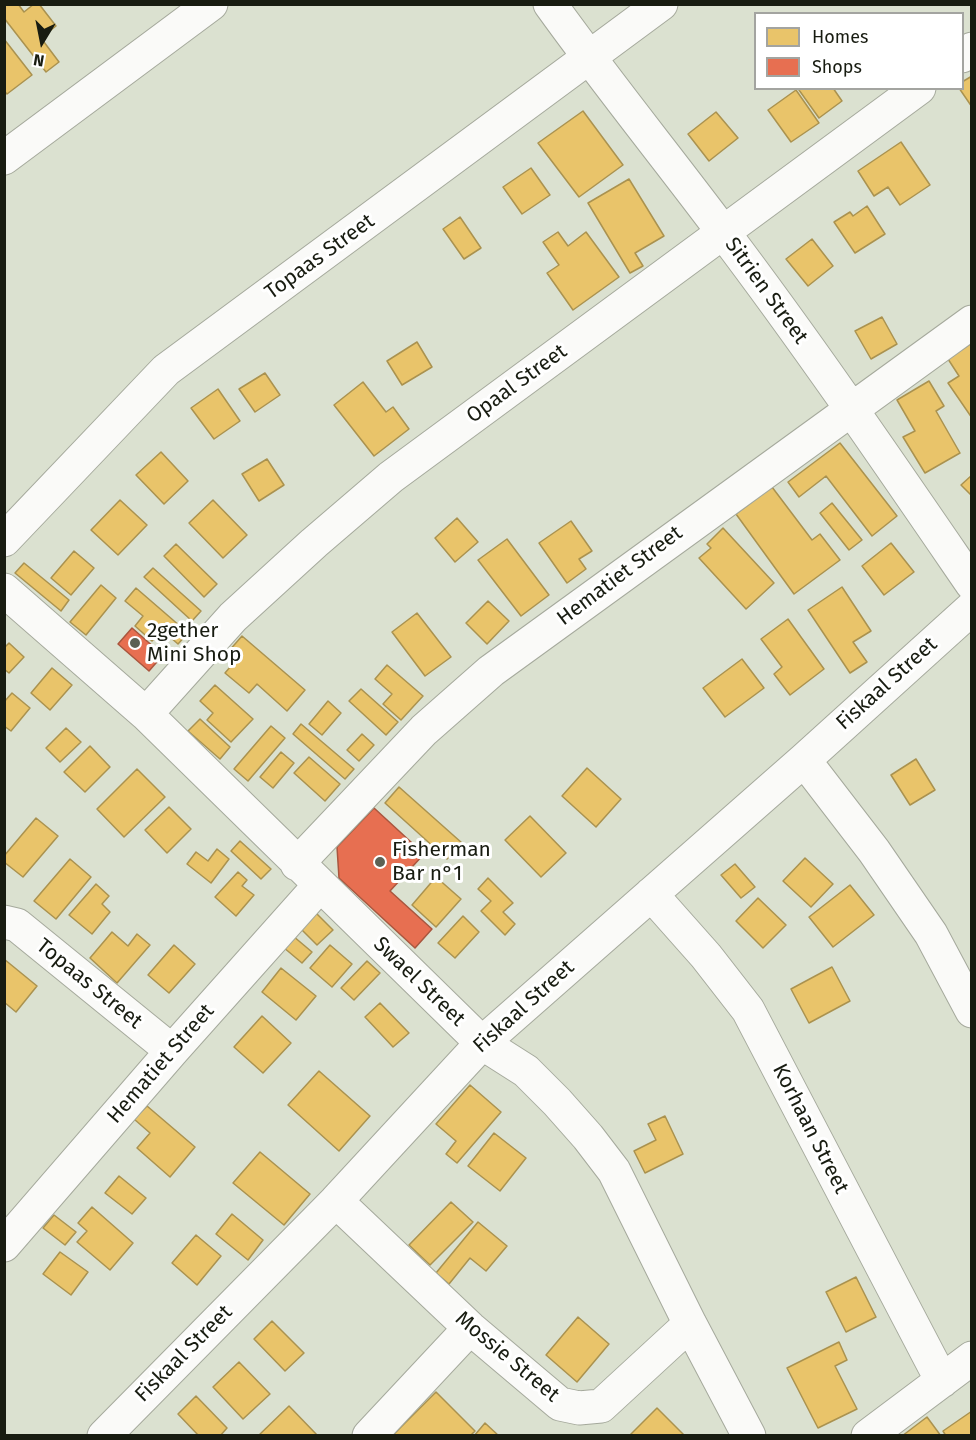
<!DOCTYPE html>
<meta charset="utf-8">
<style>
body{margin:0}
#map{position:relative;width:976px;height:1440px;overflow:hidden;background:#dbe1d0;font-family:"Fira Sans",sans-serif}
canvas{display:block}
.frame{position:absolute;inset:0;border:6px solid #181c11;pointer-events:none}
.legend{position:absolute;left:754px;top:12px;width:210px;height:78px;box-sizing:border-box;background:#fff;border:2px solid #a3a4a0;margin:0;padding:8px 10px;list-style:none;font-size:18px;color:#181c11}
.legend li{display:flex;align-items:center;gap:12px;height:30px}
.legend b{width:30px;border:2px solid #a3a4a0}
.north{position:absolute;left:12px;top:12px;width:60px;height:60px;-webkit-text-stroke:4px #fff;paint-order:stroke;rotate:190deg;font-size:16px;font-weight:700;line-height:24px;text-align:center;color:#181c11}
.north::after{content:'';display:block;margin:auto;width:21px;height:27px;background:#181c11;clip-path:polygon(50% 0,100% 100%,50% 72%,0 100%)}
</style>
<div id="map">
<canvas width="976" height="1440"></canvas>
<div class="frame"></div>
<ul class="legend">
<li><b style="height:16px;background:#e9c46a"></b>Homes</li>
<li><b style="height:16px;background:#e76f51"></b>Shops</li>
</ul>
<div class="north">N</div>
</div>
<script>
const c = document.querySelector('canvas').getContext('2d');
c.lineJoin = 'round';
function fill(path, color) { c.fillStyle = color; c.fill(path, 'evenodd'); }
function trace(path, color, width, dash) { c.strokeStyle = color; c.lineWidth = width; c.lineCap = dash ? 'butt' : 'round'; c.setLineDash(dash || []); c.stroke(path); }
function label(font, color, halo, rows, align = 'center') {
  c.font = font + ' "Fira Sans",sans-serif'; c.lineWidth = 6; c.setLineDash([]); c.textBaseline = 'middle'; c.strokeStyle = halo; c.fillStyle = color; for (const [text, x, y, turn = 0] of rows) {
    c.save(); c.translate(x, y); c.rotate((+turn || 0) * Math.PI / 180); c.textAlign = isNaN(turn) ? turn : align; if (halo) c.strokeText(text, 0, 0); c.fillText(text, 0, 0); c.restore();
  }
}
const homes = new Path2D(`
 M 4,4 L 18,4 L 24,12 L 34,4 L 39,4 L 56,26 L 41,38 L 59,62 L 46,72 L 4,18 Z
 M 4,39 L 32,75 L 7,94 L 4,91 Z
 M 972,76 L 972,107 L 959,88 L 962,88 L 962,82 Z
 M 801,88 L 833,88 L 842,101 L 819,118 L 799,90 Z
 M 796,90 L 819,123 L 791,142 L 768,110 Z
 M 583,111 L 623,165 L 579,197 L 538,143 Z
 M 716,112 L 738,138 L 709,161 L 688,134 Z
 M 901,142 L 930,185 L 900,205 L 888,187 L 874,196 L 858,171 Z
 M 531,168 L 550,195 L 522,214 L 503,187 Z
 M 629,179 L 664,236 L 635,253 L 643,266 L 630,273 L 588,203 Z
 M 867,206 L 885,234 L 855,253 L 834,222 L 850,212 L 853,216 Z
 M 460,217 L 481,248 L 464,259 L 443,229 Z
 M 558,232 L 568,246 L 586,232 L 619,277 L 573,310 L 547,273 L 559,265 L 543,242 Z
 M 812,239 L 833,266 L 808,286 L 786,259 Z
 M 882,317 L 897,344 L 871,359 L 855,331 Z
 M 417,342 L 432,367 L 402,385 L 387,361 Z
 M 972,343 L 972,418 L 948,383 L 959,376 L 948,359 Z
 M 265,373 L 280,395 L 255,412 L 239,389 Z
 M 929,381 L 944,406 L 936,411 L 960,453 L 925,473 L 903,437 L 915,431 L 897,400 Z
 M 363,382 L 386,412 L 393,407 L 409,429 L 374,456 L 334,405 Z
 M 218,389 L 240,421 L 214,439 L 191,408 Z
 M 840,443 L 897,516 L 872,536 L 826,476 L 799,497 L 788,482 Z
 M 161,452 L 188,481 L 164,504 L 136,475 Z
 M 267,459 L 284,485 L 259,501 L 242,474 Z
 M 972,475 L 972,496 L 961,485 Z
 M 772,487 L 812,540 L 820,534 L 840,560 L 794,594 L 736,514 Z
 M 120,500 L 147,525 L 118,555 L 91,530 Z
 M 213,500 L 247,535 L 223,558 L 189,523 Z
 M 832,503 L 862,540 L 849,550 L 820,513 Z
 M 457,518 L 478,542 L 455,562 L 435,538 Z
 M 571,521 L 592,551 L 579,559 L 586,569 L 567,583 L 539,543 Z
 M 723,528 L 774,583 L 746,609 L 699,558 L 711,548 L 707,544 Z
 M 507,539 L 549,595 L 521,616 L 478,560 Z
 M 891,543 L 914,572 L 884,595 L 862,566 Z
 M 176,544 L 217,584 L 204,597 L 164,556 Z
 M 74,551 L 94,568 L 71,595 L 51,578 Z
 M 24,563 L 69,600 L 61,611 L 15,573 Z
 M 153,568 L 201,611 L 192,621 L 144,577 Z
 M 101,585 L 116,598 L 86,635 L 70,622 Z
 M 842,587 L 871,631 L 853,642 L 867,662 L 850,673 L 808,610 Z
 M 136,588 L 188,633 L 178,644 L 162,630 L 152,641 L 135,626 L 143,616 L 125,601 Z
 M 488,601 L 509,621 L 487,644 L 466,623 Z
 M 417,613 L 451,657 L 425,676 L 392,632 Z
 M 788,619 L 824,669 L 790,695 L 774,674 L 782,667 L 761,639 Z
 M 242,636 L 305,690 L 287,711 L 257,684 L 249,693 L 225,673 L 237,659 L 228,652 Z
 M 9,643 L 24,657 L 9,673 L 4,669 L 4,648 Z
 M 742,659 L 764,688 L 725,717 L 703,688 Z
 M 387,665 L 423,696 L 401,720 L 383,704 L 392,694 L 375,679 Z
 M 52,668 L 72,685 L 50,710 L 31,693 Z
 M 215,685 L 253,719 L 231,742 L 207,720 L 213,713 L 200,701 Z
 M 361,689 L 398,722 L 386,735 L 349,701 Z
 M 12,693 L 30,708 L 11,731 L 4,726 L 4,702 Z
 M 328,701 L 341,713 L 322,735 L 309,724 Z
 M 200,719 L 230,747 L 220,759 L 188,731 Z
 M 301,724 L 354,769 L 345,779 L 293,734 Z
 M 271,726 L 285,738 L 248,781 L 234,769 Z
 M 66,728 L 81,742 L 60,762 L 46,748 Z
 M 362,734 L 374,745 L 359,761 L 347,750 Z
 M 90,746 L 110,767 L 85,792 L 64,772 Z
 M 281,752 L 294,763 L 273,788 L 260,777 Z
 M 309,757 L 340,784 L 325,801 L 294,773 Z
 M 916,759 L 935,790 L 910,805 L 891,775 Z
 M 587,768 L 621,799 L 596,827 L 562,796 Z
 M 137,769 L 165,797 L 124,837 L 97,809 Z
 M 399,787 L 462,843 L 447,859 L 385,803 Z
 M 169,807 L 191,829 L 167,853 L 145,830 Z
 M 530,816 L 566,853 L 541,877 L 505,840 Z
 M 36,818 L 58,836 L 23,877 L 4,862 L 4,856 Z
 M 240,841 L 271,869 L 261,879 L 231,851 Z
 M 217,849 L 229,859 L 211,883 L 187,864 L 196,852 L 208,861 Z
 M 805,858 L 833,884 L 811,907 L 783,881 Z
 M 70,859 L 91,877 L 56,919 L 34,901 Z
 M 735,864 L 755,887 L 741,898 L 721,875 Z
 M 238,872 L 247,880 L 242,886 L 254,895 L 236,916 L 215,897 Z
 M 436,877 L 461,899 L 436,927 L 412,905 Z
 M 488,878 L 513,903 L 503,912 L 515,924 L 505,935 L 481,911 L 491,901 L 478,889 Z
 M 96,884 L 109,896 L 102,904 L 110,912 L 92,934 L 69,915 Z
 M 850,885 L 874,915 L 833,947 L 809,917 Z
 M 758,898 L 786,925 L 763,948 L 736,921 Z
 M 316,913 L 333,930 L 317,945 L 300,928 Z
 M 463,916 L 479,932 L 455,958 L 438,943 Z
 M 112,932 L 128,946 L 137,934 L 150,945 L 117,983 L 90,958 Z
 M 293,936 L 312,952 L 302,963 L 283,947 Z
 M 174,945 L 195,964 L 169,993 L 148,975 Z
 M 330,945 L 352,964 L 332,987 L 310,968 Z
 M 4,959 L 37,986 L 16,1012 L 4,1002 Z
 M 367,961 L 380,973 L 354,1000 L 341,988 Z
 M 832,967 L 850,1001 L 809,1023 L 791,989 Z
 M 281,968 L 316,996 L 296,1020 L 262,992 Z
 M 380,1003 L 409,1033 L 393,1047 L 365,1017 Z
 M 262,1016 L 291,1043 L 263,1073 L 234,1047 Z
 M 319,1071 L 370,1116 L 339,1151 L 288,1105 Z
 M 470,1085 L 501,1112 L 457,1163 L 446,1154 L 456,1141 L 436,1124 Z
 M 147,1106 L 195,1147 L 170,1177 L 137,1148 L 150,1133 L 134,1119 Z
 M 665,1116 L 683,1154 L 645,1173 L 634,1151 L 656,1140 L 648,1124 Z
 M 494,1133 L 526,1158 L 500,1191 L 468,1166 Z
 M 260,1152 L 310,1194 L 284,1225 L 233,1183 Z
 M 119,1176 L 146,1198 L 132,1214 L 105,1193 Z
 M 451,1202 L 473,1222 L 430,1265 L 409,1245 Z
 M 92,1207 L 133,1243 L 110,1270 L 77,1242 L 87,1231 L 78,1223 Z
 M 232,1214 L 263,1240 L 248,1260 L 216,1234 Z
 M 54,1215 L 76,1232 L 65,1245 L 43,1228 Z
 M 478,1222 L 507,1246 L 486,1271 L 470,1258 L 449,1284 L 436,1273 Z
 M 196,1235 L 221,1256 L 197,1285 L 172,1263 Z
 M 60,1252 L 88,1272 L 71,1295 L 43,1274 Z
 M 856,1277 L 876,1317 L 846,1332 L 826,1292 Z
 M 578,1317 L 609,1344 L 577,1382 L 546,1355 Z
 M 272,1321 L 304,1353 L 285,1371 L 254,1339 Z
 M 839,1342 L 847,1360 L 835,1366 L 857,1409 L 818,1428 L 787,1368 Z
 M 239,1362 L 270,1394 L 243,1419 L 213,1387 Z
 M 436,1392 L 475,1431 L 470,1436 L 392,1436 Z
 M 196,1396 L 227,1428 L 220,1436 L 199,1436 L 178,1414 Z
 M 289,1406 L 318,1436 L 258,1436 Z
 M 657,1408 L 685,1436 L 629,1436 Z
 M 972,1411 L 972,1436 L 946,1436 L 943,1431 Z
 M 927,1417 L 941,1436 L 902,1436 Z
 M 485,1423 L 499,1436 L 474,1436 Z`);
fill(homes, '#e9c46a');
trace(homes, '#aa924f', 1.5);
const shops = new Path2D(`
 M 132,628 L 163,655 L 149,671 L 118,644 Z
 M 374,808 L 424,854 L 390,891 L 432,929 L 415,948 L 339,878 L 337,847 Z`);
fill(shops, '#e76f51');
trace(shops, '#a9563e', 1.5);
const minor = new Path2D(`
 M 550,4 C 606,82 666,156 723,232 C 810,347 891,466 972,584
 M 962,56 L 972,49
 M 4,158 L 211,4
 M 4,540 L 166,370 L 661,4
 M 4,590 L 146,714 L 482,1043 L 526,1071 L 557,1102 L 588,1137 L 614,1171 L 690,1324 L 749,1436
 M 146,714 L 233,617 L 314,543 L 391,477 L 919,88
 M 804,760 L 874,851 L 931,934 L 972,1011
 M 297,864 L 424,730 L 491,671 L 972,322
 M 651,894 L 706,956 L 748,1010 L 942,1381
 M 4,922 L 17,925 L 172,1051
 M 336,1201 L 470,1328 L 560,1404 L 579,1408 L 601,1406 L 690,1324
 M 4,1245 L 172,1051 L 320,885
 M 104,1436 L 336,1201 L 482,1043 L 804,760 L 972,608
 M 369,1436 L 470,1328
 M 868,1436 L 972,1358`);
trace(minor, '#a5a99c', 35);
trace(minor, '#fafaf8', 33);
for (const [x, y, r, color] of [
 [135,643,6,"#5c6154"],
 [380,862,6,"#5c6154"]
]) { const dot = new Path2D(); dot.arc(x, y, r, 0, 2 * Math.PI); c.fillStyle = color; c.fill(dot); trace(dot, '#fff', 2); }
label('21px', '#181c11', '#fff', [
 ["Topaas Street",320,257,-36],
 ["Sitrien Street",766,291,54],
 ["Opaal Street",517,384,-36],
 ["Hematiet Street",620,576,-37],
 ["Fiskaal Street",887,684,-42],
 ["Swael Street",419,982,44],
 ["Topaas Street",89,984,39],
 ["Fiskaal Street",524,1007,-42],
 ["Hematiet Street",161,1064,-49],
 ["Korhaan Street",810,1129,63],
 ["Fiskaal Street",184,1354,-45],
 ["Mossie Street",507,1357,40]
]);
label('21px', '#181c11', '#fff', [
 ["2gether",147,631],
 ["Mini Shop",147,655],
 ["Fisherman",392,850],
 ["Bar n°1",392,874]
], 'left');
</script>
